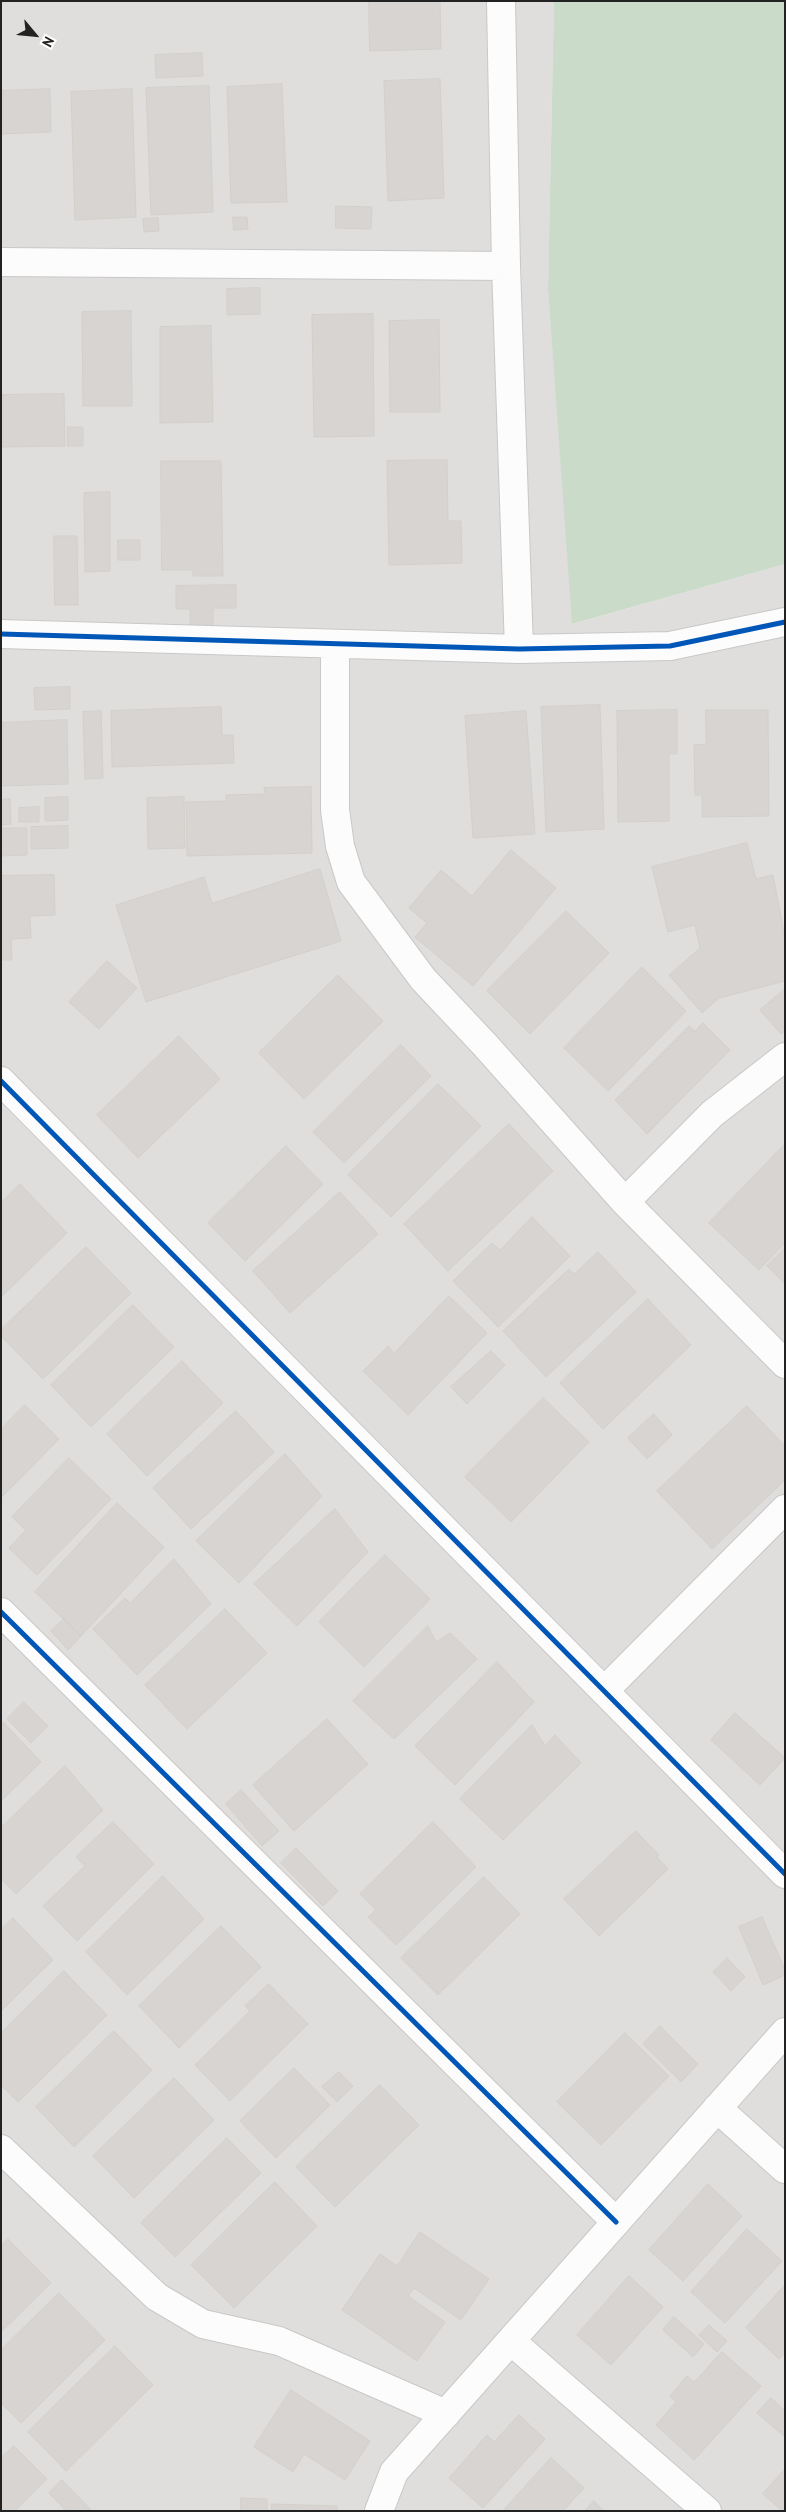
<!DOCTYPE html>
<style>
body{margin:0}
#map{position:relative;width:786px;height:2512px;overflow:hidden;background:#f0eeeb;font-family:"PT Sans",sans-serif}
canvas{display:block}
.frame{position:absolute;inset:0;border:2px solid #222;pointer-events:none}
.north{position:absolute;left:10px;top:10px;width:50px;height:50px;-webkit-text-stroke:4px #fff;paint-order:stroke;rotate:118deg;font-size:14px;font-weight:700;line-height:20px;text-align:center;color:#222}
.north::after{content:'';display:block;margin:auto;width:18px;height:22px;background:#222;clip-path:polygon(50% 0,100% 100%,50% 72%,0 100%)}
</style>
<div id="map">
<canvas width="786" height="2512"></canvas>
<div class="frame"></div>
<div class="north">N</div>
</div>
<script>
const c = document.querySelector('canvas').getContext('2d');
c.lineJoin = 'round';
function fill(path, color) { c.fillStyle = color; c.fill(path, 'evenodd'); }
function trace(path, color, width, dash) { c.strokeStyle = color; c.lineWidth = width; c.lineCap = dash ? 'butt' : 'round'; c.setLineDash(dash || []); c.stroke(path); }
fill(new Path2D(`
 M 1,1 L 554,1 L 548,289 L 573,624 L 785,564 L 785,2511 L 1,2511 Z`), '#dfdedc');
fill(new Path2D(`
 M 554,1 L 785,1 L 785,564 L 572,624 L 548,289 Z`), '#cadbca');
const building = new Path2D(`
 M 369,1 L 440,1 L 441,49 L 370,51 Z
 M 202,53 L 203,76 L 156,78 L 155,55 Z
 M 440,79 L 444,198 L 388,201 L 384,81 Z
 M 282,84 L 287,202 L 231,203 L 227,87 Z
 M 209,86 L 213,212 L 151,215 L 146,88 Z
 M 50,89 L 51,132 L 1,134 L 1,91 Z
 M 132,89 L 136,217 L 75,220 L 71,92 Z
 M 336,206 L 372,207 L 371,229 L 336,228 Z
 M 233,217 L 247,217 L 248,229 L 234,230 Z
 M 158,218 L 159,231 L 144,232 L 143,219 Z
 M 260,288 L 260,314 L 227,315 L 227,289 Z
 M 131,311 L 132,406 L 83,406 L 82,312 Z
 M 373,314 L 374,436 L 314,437 L 312,315 Z
 M 439,320 L 440,412 L 390,412 L 389,321 Z
 M 211,326 L 213,422 L 160,423 L 160,327 Z
 M 64,394 L 65,446 L 1,447 L 1,395 Z
 M 68,427 L 83,427 L 83,446 L 68,446 Z
 M 447,460 L 448,521 L 461,521 L 462,563 L 389,565 L 387,461 Z
 M 161,461 L 221,461 L 223,576 L 193,576 L 193,570 L 162,570 Z
 M 110,492 L 110,571 L 85,572 L 84,493 Z
 M 54,536 L 77,536 L 78,605 L 55,605 Z
 M 118,540 L 140,540 L 140,560 L 118,560 Z
 M 236,585 L 236,608 L 213,608 L 213,626 L 190,626 L 190,609 L 176,609 L 176,586 Z
 M 70,687 L 70,709 L 35,710 L 34,688 Z
 M 600,705 L 604,829 L 546,832 L 541,707 Z
 M 221,707 L 222,735 L 233,735 L 234,763 L 112,767 L 111,711 Z
 M 677,710 L 677,754 L 669,754 L 669,821 L 618,822 L 617,711 Z
 M 706,710 L 768,710 L 769,816 L 702,817 L 702,795 L 695,795 L 694,745 L 706,744 Z
 M 101,711 L 103,778 L 85,779 L 83,712 Z
 M 526,711 L 535,834 L 473,838 L 465,716 Z
 M 67,720 L 68,784 L 1,786 L 1,723 Z
 M 311,787 L 312,853 L 187,856 L 186,802 L 226,801 L 226,795 L 265,794 L 264,788 Z
 M 68,797 L 68,820 L 45,821 L 45,798 Z
 M 184,797 L 185,848 L 148,849 L 147,798 Z
 M 10,799 L 11,824 L 1,825 L 1,800 Z
 M 39,807 L 39,822 L 19,822 L 19,808 Z
 M 68,826 L 68,848 L 31,849 L 31,827 Z
 M 1,828 L 27,828 L 27,855 L 1,856 Z
 M 747,843 L 756,879 L 773,875 L 785,938 L 785,981 L 719,998 L 702,1013 L 669,975 L 700,948 L 695,925 L 668,932 L 652,867 Z
 M 511,850 L 556,888 L 473,986 L 415,937 L 427,923 L 409,908 L 441,870 L 472,896 Z
 M 320,869 L 341,941 L 146,1002 L 116,905 L 204,877 L 212,903 Z
 M 54,875 L 55,915 L 30,916 L 31,938 L 11,939 L 12,960 L 1,960 L 1,876 Z
 M 566,911 L 609,953 L 530,1034 L 487,991 Z
 M 107,961 L 137,988 L 99,1029 L 69,1002 Z
 M 642,967 L 686,1011 L 608,1091 L 564,1048 Z
 M 338,975 L 383,1021 L 304,1099 L 259,1053 Z
 M 785,989 L 785,1031 L 781,1034 L 760,1010 Z
 M 703,1023 L 730,1050 L 647,1134 L 615,1100 L 689,1026 L 695,1031 Z
 M 179,1036 L 220,1079 L 138,1158 L 97,1115 Z
 M 401,1045 L 431,1076 L 344,1163 L 313,1132 Z
 M 438,1084 L 481,1126 L 391,1217 L 348,1175 Z
 M 509,1124 L 553,1171 L 448,1271 L 404,1224 Z
 M 785,1144 L 785,1243 L 759,1270 L 709,1223 Z
 M 286,1146 L 323,1184 L 245,1261 L 208,1223 Z
 M 20,1184 L 67,1233 L 1,1297 L 1,1203 Z
 M 340,1192 L 378,1234 L 290,1313 L 253,1271 Z
 M 532,1217 L 570,1256 L 498,1327 L 453,1281 L 492,1243 L 500,1250 Z
 M 86,1247 L 131,1293 L 43,1379 L 1,1336 L 1,1330 Z
 M 785,1248 L 785,1284 L 767,1266 Z
 M 598,1252 L 636,1292 L 546,1377 L 503,1331 L 569,1269 L 574,1274 Z
 M 449,1296 L 487,1333 L 408,1415 L 363,1371 L 388,1346 L 394,1353 Z
 M 648,1299 L 691,1345 L 603,1429 L 560,1383 Z
 M 133,1305 L 174,1347 L 91,1427 L 51,1385 Z
 M 491,1351 L 505,1365 L 467,1404 L 451,1387 Z
 M 182,1361 L 223,1403 L 147,1476 L 107,1434 Z
 M 543,1398 L 589,1442 L 511,1522 L 465,1477 Z
 M 25,1405 L 59,1439 L 1,1498 L 1,1429 Z
 M 747,1406 L 785,1446 L 785,1480 L 712,1549 L 657,1491 Z
 M 236,1411 L 274,1452 L 191,1529 L 153,1488 Z
 M 654,1414 L 672,1435 L 647,1459 L 628,1438 Z
 M 285,1454 L 322,1496 L 239,1583 L 196,1541 Z
 M 69,1458 L 111,1499 L 37,1575 L 9,1548 L 26,1530 L 12,1517 Z
 M 117,1503 L 164,1547 L 81,1636 L 35,1592 Z
 M 335,1509 L 368,1552 L 297,1626 L 254,1584 Z
 M 385,1555 L 430,1599 L 364,1667 L 319,1622 Z
 M 174,1559 L 211,1604 L 137,1675 L 93,1629 L 125,1598 L 130,1603 Z
 M 225,1609 L 267,1653 L 187,1729 L 145,1685 Z
 M 64,1619 L 81,1636 L 68,1650 L 51,1631 Z
 M 428,1626 L 436,1642 L 450,1633 L 477,1659 L 394,1739 L 353,1701 Z
 M 497,1662 L 534,1702 L 455,1785 L 415,1746 Z
 M 24,1702 L 48,1726 L 31,1743 L 7,1719 Z
 M 735,1713 L 785,1758 L 760,1785 L 711,1740 Z
 M 327,1719 L 368,1764 L 294,1831 L 253,1785 Z
 M 4,1723 L 41,1762 L 1,1801 L 1,1725 Z
 M 532,1725 L 545,1746 L 555,1735 L 581,1763 L 503,1840 L 460,1799 Z
 M 65,1766 L 103,1810 L 16,1894 L 1,1879 L 1,1828 Z
 M 241,1790 L 279,1831 L 262,1846 L 226,1804 Z
 M 113,1822 L 154,1864 L 77,1941 L 43,1906 L 85,1866 L 76,1857 Z
 M 433,1822 L 476,1867 L 396,1945 L 368,1917 L 376,1910 L 360,1894 Z
 M 636,1831 L 659,1855 L 657,1857 L 668,1869 L 599,1936 L 564,1899 Z
 M 296,1848 L 338,1891 L 323,1906 L 281,1863 Z
 M 163,1876 L 204,1919 L 127,1995 L 86,1952 Z
 M 484,1877 L 520,1914 L 438,1995 L 401,1958 Z
 M 762,1917 L 785,1970 L 785,1975 L 763,1985 L 739,1927 Z
 M 13,1918 L 53,1960 L 1,2011 L 1,1930 Z
 M 221,1926 L 261,1967 L 179,2048 L 139,2006 Z
 M 727,1958 L 745,1977 L 731,1991 L 713,1972 Z
 M 64,1971 L 107,2015 L 18,2102 L 1,2085 L 1,2033 Z
 M 269,1984 L 308,2024 L 230,2101 L 195,2065 L 250,2011 L 245,2006 Z
 M 660,2026 L 698,2064 L 681,2082 L 643,2044 Z
 M 114,2031 L 152,2070 L 74,2147 L 36,2107 Z
 M 625,2033 L 669,2076 L 601,2145 L 557,2102 Z
 M 294,2068 L 330,2105 L 276,2158 L 240,2121 Z
 M 339,2072 L 353,2086 L 337,2102 L 322,2087 Z
 M 174,2078 L 214,2120 L 134,2198 L 93,2156 Z
 M 380,2085 L 419,2125 L 335,2207 L 296,2167 Z
 M 227,2138 L 261,2173 L 175,2257 L 141,2223 Z
 M 275,2182 L 317,2226 L 234,2308 L 191,2265 Z
 M 708,2184 L 742,2216 L 683,2281 L 649,2250 Z
 M 747,2229 L 782,2261 L 725,2323 L 691,2292 Z
 M 420,2232 L 489,2279 L 461,2320 L 414,2288 L 408,2296 L 445,2322 L 417,2361 L 342,2310 L 380,2254 L 397,2266 Z
 M 8,2239 L 51,2283 L 1,2332 L 1,2246 Z
 M 629,2276 L 663,2307 L 611,2365 L 577,2335 Z
 M 785,2285 L 785,2353 L 779,2359 L 746,2328 Z
 M 59,2293 L 105,2340 L 21,2423 L 1,2403 L 1,2350 Z
 M 674,2317 L 704,2344 L 693,2357 L 663,2330 Z
 M 709,2325 L 727,2341 L 717,2352 L 699,2335 Z
 M 115,2346 L 153,2385 L 66,2471 L 28,2432 Z
 M 722,2352 L 761,2386 L 694,2460 L 656,2425 L 676,2402 L 670,2396 L 687,2376 L 694,2382 Z
 M 291,2390 L 370,2441 L 345,2480 L 304,2454 L 293,2472 L 254,2447 Z
 M 771,2398 L 785,2411 L 785,2437 L 757,2413 Z
 M 519,2415 L 545,2439 L 483,2508 L 449,2478 L 487,2435 L 494,2442 Z
 M 14,2446 L 47,2479 L 15,2511 L 1,2511 L 1,2458 Z
 M 551,2458 L 584,2488 L 563,2511 L 503,2511 Z
 M 785,2469 L 785,2511 L 782,2511 L 763,2494 Z
 M 62,2480 L 92,2511 L 66,2511 L 49,2493 Z
 M 241,2498 L 267,2499 L 267,2511 L 241,2511 Z
 M 594,2501 L 604,2511 L 585,2511 Z
 M 272,2504 L 337,2506 L 337,2511 L 272,2511 Z`);
fill(building, '#d7d4d2');
trace(building, '#d3d0cc', 1);
const minor = new Path2D(`
 M 501,1 L 506,266 L 519,649
 M 1,262 L 506,266
 M 1,634 L 519,649 L 670,646 L 785,622
 M 335,644 L 335,810 L 340,846 L 351,882 L 423,979 L 486,1046 L 625,1202
 M 785,1057 L 712,1114 L 625,1202 L 785,1364
 M 1,1081 L 785,1874
 M 1,1612 L 616,2222
 M 604,1691 L 785,1509
 M 717,2108 L 785,2169
 M 1,2149 L 157,2297 L 203,2324 L 279,2341 L 446,2414
 M 511,2341 L 707,2511
 M 379,2511 L 394,2472 L 785,2032`);
trace(minor, '#c9c8c7', 30);
trace(minor, '#fdfcfc', 28);
trace(new Path2D(`
 M 1,634 L 519,649 L 670,646 L 785,622
 M 1,1081 L 785,1874
 M 1,1612 L 616,2222`), '#0057b8', 5);
</script>
